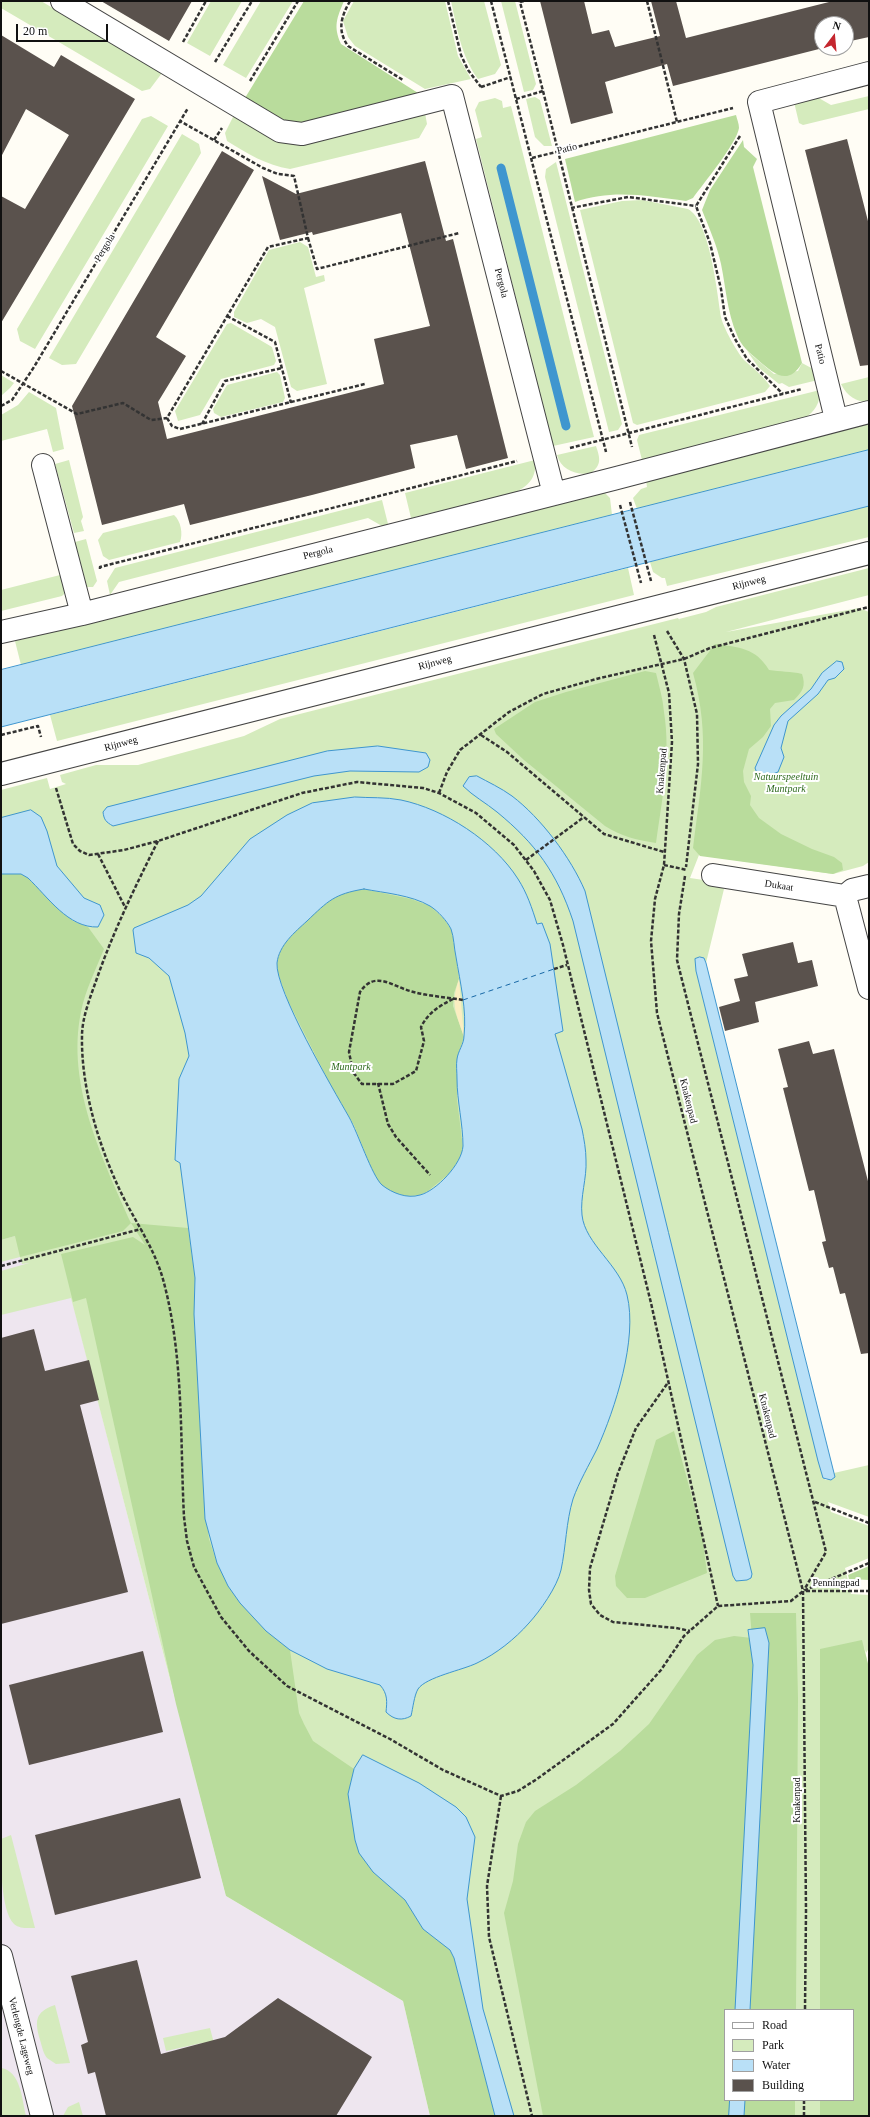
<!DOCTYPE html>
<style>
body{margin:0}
#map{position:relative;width:870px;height:2117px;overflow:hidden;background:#fffdf5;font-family:Georgia,serif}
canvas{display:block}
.frame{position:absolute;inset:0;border:2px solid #111;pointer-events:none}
.legend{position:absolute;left:724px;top:2009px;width:130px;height:92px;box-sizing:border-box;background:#fff;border:1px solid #a0a0a0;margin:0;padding:5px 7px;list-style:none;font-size:12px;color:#111}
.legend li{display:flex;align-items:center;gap:8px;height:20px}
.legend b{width:20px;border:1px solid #a0a0a0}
.north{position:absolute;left:814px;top:16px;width:40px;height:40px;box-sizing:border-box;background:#fff;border:1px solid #a0a0a0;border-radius:50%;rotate:16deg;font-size:11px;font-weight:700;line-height:16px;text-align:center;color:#111}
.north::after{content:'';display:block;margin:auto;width:14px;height:18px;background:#c4262e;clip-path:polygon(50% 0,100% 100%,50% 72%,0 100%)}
.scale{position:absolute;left:16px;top:24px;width:92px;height:18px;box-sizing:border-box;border:2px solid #111;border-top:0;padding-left:5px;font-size:12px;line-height:14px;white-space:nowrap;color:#111;-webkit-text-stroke:3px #fff;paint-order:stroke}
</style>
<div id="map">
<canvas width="870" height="2117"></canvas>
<div class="frame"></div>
<ul class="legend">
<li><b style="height:5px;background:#fff"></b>Road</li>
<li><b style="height:11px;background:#d5ebbd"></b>Park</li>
<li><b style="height:11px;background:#b9e0f7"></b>Water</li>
<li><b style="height:11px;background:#5a524d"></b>Building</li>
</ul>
<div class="north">N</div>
<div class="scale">20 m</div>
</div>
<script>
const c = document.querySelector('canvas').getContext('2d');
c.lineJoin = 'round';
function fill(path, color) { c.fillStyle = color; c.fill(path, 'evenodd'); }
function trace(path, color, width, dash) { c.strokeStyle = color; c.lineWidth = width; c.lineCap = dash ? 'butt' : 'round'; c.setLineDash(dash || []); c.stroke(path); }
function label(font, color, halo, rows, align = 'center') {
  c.font = font + ' Georgia,serif'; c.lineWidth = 4; c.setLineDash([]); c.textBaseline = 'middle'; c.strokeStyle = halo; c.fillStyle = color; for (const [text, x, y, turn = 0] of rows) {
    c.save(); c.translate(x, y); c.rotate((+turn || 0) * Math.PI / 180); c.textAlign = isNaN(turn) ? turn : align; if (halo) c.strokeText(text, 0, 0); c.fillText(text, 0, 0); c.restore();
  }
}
fill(new Path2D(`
 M 1,1037 L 58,1246 L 226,1896 L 403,2001 L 430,2116 L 1,2116 Z`), '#eee6ef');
fill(new Path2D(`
 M 1,1 L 41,1 L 162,73 L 150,89 L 142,91 L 1,8 Z
 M 211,1 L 242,1 L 210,56 L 187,43 Z
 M 261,1 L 293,1 L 246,78 L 223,65 Z
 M 354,1 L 445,1 L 458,56 L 471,79 L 425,89 L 355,46 L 348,37 L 343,21 Z
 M 451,1 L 484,1 L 501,65 L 495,74 L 478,79 C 461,56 457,28 451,1 Z
 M 501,1 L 515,1 L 536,84 L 533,90 L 524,92 Z
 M 869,96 L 869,109 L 803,125 L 799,123 L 794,102 L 817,97 L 831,105 Z
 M 535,97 L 540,100 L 552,146 L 544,146 L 535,137 L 526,99 Z
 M 495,98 L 502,101 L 503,108 L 511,106 L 594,437 L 553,446 L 476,139 L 482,137 L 475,110 L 479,102 Z
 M 425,113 L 427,124 L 419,138 L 290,169 C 266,165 248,154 227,141 L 225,133 L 234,115 L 274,139 Z
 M 151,116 L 168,126 L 35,349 L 20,341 L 17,329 L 142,119 Z
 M 182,134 L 199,144 L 201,153 L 76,364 L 62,365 L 49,358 Z
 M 556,162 L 622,424 L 618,430 L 609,432 L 545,177 L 546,169 Z
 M 642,200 L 688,209 C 710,221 717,292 721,317 C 723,327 737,352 744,360 C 753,368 763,376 770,386 L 765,392 L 637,425 L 633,423 L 580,210 L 622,201 Z
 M 300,242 L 308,247 L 316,277 L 324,275 L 325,281 L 304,288 L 327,384 L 297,391 L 291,387 L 275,327 L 261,319 L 247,323 L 234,317 L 234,312 L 269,250 Z
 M 231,323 L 272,347 L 276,361 L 274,365 L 221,379 L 200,415 L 178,421 L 175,411 L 227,324 Z
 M 747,351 L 774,374 L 798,371 L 802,363 L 815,370 L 818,380 L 789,387 L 782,383 L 779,384 L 759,368 Z
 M 277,372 L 280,375 L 285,398 L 283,402 L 221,417 L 214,413 L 213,409 L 227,385 Z
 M 1,375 L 14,383 L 10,388 L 1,396 Z
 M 869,377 L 869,402 C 856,402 847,396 841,384 Z
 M 820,390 C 820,404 815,411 804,419 L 642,460 L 637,440 L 639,435 Z
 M 29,392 L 56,408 L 64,449 L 53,452 L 47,429 L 1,441 L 1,415 L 18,405 Z
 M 869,424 L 869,450 L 637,509 L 633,498 L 641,489 L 647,487 L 646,480 Z
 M 596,446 C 600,458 602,465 591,473 C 577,476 561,470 557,455 Z
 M 69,460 L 83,517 L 81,521 L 84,531 L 74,533 L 55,464 Z
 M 535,460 C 537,476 530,485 516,492 L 411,518 L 405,493 Z
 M 597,493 L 605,493 L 610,498 L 612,515 L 21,665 L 15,641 Z
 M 382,500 L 388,524 L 382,526 L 368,518 L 119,582 L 110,595 L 107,581 L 115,568 Z
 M 869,506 L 869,537 L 667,586 L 665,578 L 662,578 L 653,572 L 650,562 Z
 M 174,515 C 181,521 183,534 180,542 L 109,560 L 103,556 L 98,540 L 103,533 Z
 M 86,539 L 97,581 L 93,587 L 87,587 L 75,542 Z
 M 628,568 L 634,595 L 57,741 L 50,715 Z
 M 869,568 L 869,595 L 726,632 L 859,608 L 869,612 L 869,862 L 863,866 L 833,874 L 699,855 L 690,878 L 717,882 L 724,889 L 706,963 L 704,958 L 696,971 L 823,1478 L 826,1480 L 835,1477 L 834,1473 L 869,1465 L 869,1517 L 828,1502 L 831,1512 L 869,1526 L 869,1558 L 845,1568 L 851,1594 L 869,1595 L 869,1648 L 866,1653 L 864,1647 L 869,1669 L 869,2116 L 431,2116 L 411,2005 L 226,1895 L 71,1298 L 1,1315 L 1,1271 L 29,1263 L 22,1264 L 20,1257 L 1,1262 L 1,1240 L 15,1236 L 1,1180 L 1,790 L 47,778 L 50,789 L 66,784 L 62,782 L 60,775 L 96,765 L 138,765 L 244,736 L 280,719 L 678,618 L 680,621 L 679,619 L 706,612 L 716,607 ZM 725,2010 L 853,2010 L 853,2100 L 725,2100 Z
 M 60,575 L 65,593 L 62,596 L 1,611 L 1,590 Z
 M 11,1835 L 35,1928 C 27,1928 20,1929 14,1924 C 0,1910 1,1859 1,1839 Z
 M 55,2005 L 70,2063 L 56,2064 L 47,2058 C 43,2053 42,2046 40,2040 C 35,2022 34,2012 55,2005 Z
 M 210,2028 L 233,2116 L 202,2043 L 166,2051 L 163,2038 Z
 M 1,2068 C 21,2071 22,2100 26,2116 L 2,2116 Z
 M 79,2102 L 83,2116 L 63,2116 L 68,2107 Z`), '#d5ebbd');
fill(new Path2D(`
 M 304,1 L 344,1 C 337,18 333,26 341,44 L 418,93 L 315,120 L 294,123 L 276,117 L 245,98 Z
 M 736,115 C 737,119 739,124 739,128 C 737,143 703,184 693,198 L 686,201 C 648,196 612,189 575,202 L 565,159 Z
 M 743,140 L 744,147 L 757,159 L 753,167 L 802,363 C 788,387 773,373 758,360 C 750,353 741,346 737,335 C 727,312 726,288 721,264 C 717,245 709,228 702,210 L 710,190 Z
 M 715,644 C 739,647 756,648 769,670 C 780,672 791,671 802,674 C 806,686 803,691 794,700 L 775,703 L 770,709 L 771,726 L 763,737 L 749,749 L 743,771 L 744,782 L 751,796 L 750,805 L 759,818 L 781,834 L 812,849 L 834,857 L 842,863 L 843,870 L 833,874 L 700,856 L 693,848 C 701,784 711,737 693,673 Z
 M 645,671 L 656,673 C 659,686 663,699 664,712 C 671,756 662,800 656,843 C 636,840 621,836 605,826 L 524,760 L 496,734 L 494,729 L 535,702 L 566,692 Z
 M 4,873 L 21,874 L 28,878 L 73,921 L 88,927 L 104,949 C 96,969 85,991 81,1012 C 66,1084 102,1158 131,1223 L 188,1228 L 195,1278 L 194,1314 L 204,1502 L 209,1539 L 217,1563 L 228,1586 L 240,1603 L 266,1631 L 290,1650 L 299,1713 L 304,1724 L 313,1741 L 354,1769 L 348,1794 L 373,1872 L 405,1900 L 423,1929 L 450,1950 L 454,1958 L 495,2116 L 430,2116 L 403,2001 L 226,1896 L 176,1704 L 86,1298 L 73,1302 L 61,1254 L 133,1237 L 145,1245 L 131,1223 L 123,1231 L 20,1257 L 15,1236 L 1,1240 L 1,874 Z
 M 364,889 L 411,899 L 430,906 L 444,919 L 452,931 L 459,979 L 454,993 L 453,1006 L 464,1037 L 457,1059 L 457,1099 L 463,1148 L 459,1161 L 450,1173 L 428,1191 L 420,1195 L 407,1196 L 394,1193 L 381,1185 L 374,1175 L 354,1125 L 330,1084 L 289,1003 L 278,974 L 277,961 L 282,947 L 295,932 L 328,901 L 344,892 Z
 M 674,1431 L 702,1534 L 707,1573 L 645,1598 L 627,1598 L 616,1586 L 615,1576 L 656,1440 Z
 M 869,1566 L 869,1580 L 849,1579 L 848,1575 Z
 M 750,1613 L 796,1613 L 798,1698 L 796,2010 L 725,2010 L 725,2100 L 795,2100 L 795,2116 L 543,2116 L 504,1913 L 513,1881 L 518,1844 L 526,1822 L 535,1811 L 576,1785 L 620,1751 L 649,1724 L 697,1655 L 715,1640 L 734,1636 L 752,1638 Z
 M 862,1640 L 869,1668 L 869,2116 L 820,2116 L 820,2100 L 853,2100 L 853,2010 L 820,2010 L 820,1649 Z`), '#b9dc9c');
fill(new Path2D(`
 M 459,979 L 464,1037 C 456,1012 450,1005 459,979 Z`), '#fbeec1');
const water = new Path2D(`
 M 869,450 L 869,506 L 1,727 L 1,670 Z
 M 837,661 L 842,662 L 844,669 L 835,678 L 828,680 L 818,694 L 788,721 L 781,748 L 784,757 L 778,772 L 765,777 L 757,773 L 755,768 L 774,725 L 781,716 L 811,689 L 822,673 Z
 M 378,746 L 426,753 L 430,760 L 428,767 L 419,772 L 350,771 L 314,776 L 113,826 C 106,822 104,820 103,812 L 107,807 L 327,751 Z
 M 477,776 C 488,782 501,788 512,796 C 541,818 571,858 585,891 L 752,1574 L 751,1578 L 747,1580 L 736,1581 L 733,1576 L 573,921 C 557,873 536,844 497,812 C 486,803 473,796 463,786 L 469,777 Z
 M 355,797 C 369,798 386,797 401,800 C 444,809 494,841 518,879 C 527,893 532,908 537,924 L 542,923 L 550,944 L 563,1031 L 555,1034 L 582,1129 C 584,1139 586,1150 586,1160 C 587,1178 580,1197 582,1215 C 585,1244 620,1265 627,1295 C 638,1339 615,1409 597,1449 C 589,1465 579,1482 573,1499 C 566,1522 566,1547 561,1570 C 557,1587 540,1611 529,1623 C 515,1639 496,1654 477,1663 C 463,1670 426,1677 418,1689 C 414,1696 413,1708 411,1716 C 402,1721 394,1720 386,1712 C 387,1702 388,1694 380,1685 L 327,1669 L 290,1650 L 266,1631 L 240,1603 L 228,1586 L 217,1563 L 205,1519 L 194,1314 L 195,1278 L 180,1163 L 175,1160 L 179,1079 L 189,1056 L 185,1033 L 169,976 L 149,958 L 136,953 L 133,930 L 134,928 L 188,905 L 201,896 L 250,839 L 287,815 L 312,803 ZM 364,889 C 385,893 411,895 430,906 C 438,911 447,921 451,929 C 454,937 454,948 456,957 C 460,982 467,1010 464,1036 C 464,1044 458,1051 457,1059 C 456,1065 457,1072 457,1079 C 457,1101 463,1124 463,1146 C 462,1164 436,1191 420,1195 C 407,1199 392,1193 382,1185 C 372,1176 358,1133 349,1117 C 333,1089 275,990 277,963 C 279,945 295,932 307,921 C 328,901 334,894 364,889 Z
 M 31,810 L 41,817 L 47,831 L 57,866 L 84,898 L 100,905 L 104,915 L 98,927 C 68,928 48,897 28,878 L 21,874 L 1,874 L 1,818 Z
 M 700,957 L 704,958 L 706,963 L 834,1473 L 835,1477 L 831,1480 L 823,1478 L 818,1461 L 696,971 L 695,959 Z
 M 765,1628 L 769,1643 L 750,2010 L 735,2010 L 753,1665 L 748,1630 Z
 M 363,1755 L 419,1783 L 456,1807 L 466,1817 L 475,1837 L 467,1899 L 483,2009 L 514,2116 L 495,2116 L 454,1958 L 450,1950 L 423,1929 L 405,1900 L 373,1872 L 359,1853 L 355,1840 L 348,1794 L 354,1769 Z
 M 730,2100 L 745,2100 L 744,2116 L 729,2116 Z`);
fill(water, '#b9e0f7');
trace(water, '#3f96cf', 1);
trace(new Path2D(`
 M 501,168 L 566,426`), '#3f96cf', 9);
trace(new Path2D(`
 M 463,1000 L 554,969`), '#1768a6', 1, [5, 4]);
fill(new Path2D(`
 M 101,1 L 192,1 L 169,41 Z
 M 540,1 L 584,1 L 592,34 L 609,30 L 615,47 L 660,36 L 651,1 L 676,1 L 686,38 L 833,1 L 869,1 L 869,37 L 846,42 L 846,24 L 822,24 L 823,48 L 673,86 L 667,64 L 605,82 L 613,113 L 571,124 Z
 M 1,35 L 54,67 L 61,55 L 135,99 L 1,323 L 1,196 L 25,209 L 69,135 L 26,109 L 1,157 Z
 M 847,139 L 869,225 L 869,365 L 860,366 L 805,150 Z
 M 222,151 L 254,170 L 156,337 L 186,356 L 158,402 L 167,439 L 384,384 L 374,339 L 430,326 L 401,213 L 313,235 L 312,232 L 280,240 L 262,176 L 296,194 L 425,161 L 446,241 L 453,239 L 508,458 L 466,469 L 457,435 L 410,445 L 415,468 L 312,495 L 190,525 L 184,504 L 102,525 L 72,406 Z
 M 793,942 L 798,963 L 812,960 L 818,986 L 755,1002 L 759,1022 L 725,1031 L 719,1007 L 740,1001 L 734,979 L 748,976 L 742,954 Z
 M 809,1041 L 813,1054 L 834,1049 L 869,1185 L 869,1353 L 861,1354 L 845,1293 L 840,1294 L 833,1267 L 829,1268 L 822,1242 L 826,1241 L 814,1190 L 809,1191 L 783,1088 L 788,1087 L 778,1049 Z
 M 34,1329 L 45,1371 L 89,1360 L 99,1400 L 80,1405 L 128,1592 L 1,1624 L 1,1338 Z
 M 143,1651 L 163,1732 L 29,1765 L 9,1685 Z
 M 180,1798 L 201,1878 L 55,1915 L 35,1835 Z
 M 137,1960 L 161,2054 L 225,2037 L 278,1998 L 372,2057 L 336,2116 L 106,2116 L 95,2072 L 88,2074 L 81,2045 L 88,2042 L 71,1976 Z`), '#5a524d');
const minor = new Path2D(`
 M 62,1 L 280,131 L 302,134 L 452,96 L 554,494
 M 836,419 L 759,102 L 869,73
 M 43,465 L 82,614
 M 1,632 L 82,614 L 613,479 L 869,412
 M 1,774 L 869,553
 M 713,875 L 845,896
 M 845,896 L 869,988
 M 845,896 L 852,890 L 869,886
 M 1,1956 L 42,2116`);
trace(minor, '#444', 24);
trace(new Path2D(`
 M 350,1 C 341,17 337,30 348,46 L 403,80
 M 448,1 L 461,55 L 468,70 L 481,87
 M 491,1 L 606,452
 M 647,1 L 677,122
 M 183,42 L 206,1
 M 215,62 L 252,1
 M 250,81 L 298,1
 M 481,87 L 511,77
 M 543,91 L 632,447
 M 516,99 L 543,91 L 520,2 L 524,1
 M 740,136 L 696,206 L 710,243 L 721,289 L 725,317 L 735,339 L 747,359 L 783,394
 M 214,140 L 222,128
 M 532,158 L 733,108
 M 571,208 L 628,197 L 696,206
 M 308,238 L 317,269 L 459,233
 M 227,316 L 275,342 L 291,403
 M 1,371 L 77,414 L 123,403 L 151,420 L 167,418 L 268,247 L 308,238 L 294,176 L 278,174 L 263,168 L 180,121
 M 1,406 L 12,400 L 34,367 L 188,108
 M 167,418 L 172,426 L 180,429 L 365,384
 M 202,424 L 225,381 L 282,368
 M 570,448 L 802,389
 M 630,502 L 651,581
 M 620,505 L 641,583
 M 100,569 L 100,567 L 517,461
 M 667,631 L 684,659 L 697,714 L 698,764 L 686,867
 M 654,635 L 669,693 L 672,742 L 664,865 L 655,899 L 651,941 L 657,1013 L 803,1591 L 806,1911 L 805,2010
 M 1,735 L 38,726 L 41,737
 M 481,735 L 507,752 L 604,834 L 664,852
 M 56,788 L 73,844 L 80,851 L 89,855 L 124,850 L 158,841 L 302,793 L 357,782 L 423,788 L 439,793 L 476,813 L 514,845 L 534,871 L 550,900 L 563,945 L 651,1303 L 718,1606
 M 439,793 L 447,772 L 460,750 L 509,712 L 543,694 L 600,678 L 684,659 L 710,648 L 869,607
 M 158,841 C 135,887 113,932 96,981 C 90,998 82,1018 82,1036 C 81,1085 97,1140 117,1184 C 132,1218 155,1247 164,1283 C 184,1359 180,1440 184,1517 L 187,1541 L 194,1567 L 221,1617 L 249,1651 L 287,1686 L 390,1739 L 443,1770 L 501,1796 L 518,1791 L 537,1779 L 613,1724 L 661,1670 L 684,1636 L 718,1606 L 791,1601 L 803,1591 L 869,1563
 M 98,854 L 125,907
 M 526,860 L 584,817
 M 664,865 L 687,870
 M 685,876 L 679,914 L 677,960 L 826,1552 L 804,1590
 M 554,969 L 567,965
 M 453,999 C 439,1006 428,1013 421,1027 L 424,1041 L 416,1071 L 393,1084 L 362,1084 L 353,1072 L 349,1052 L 360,992 C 375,970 392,986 410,991 C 427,996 445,997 463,1000
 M 378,1083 L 388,1124 L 396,1137 L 430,1175
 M 1,1266 L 141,1229
 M 667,1384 L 636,1428 L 618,1473 L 590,1568 L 589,1590 L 591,1604 L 600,1615 L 613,1622 L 676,1628 L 690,1631
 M 815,1502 L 869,1523
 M 806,1591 L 869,1591
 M 501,1796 L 487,1886 L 489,1937 L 532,2116
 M 804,2100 L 804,2116`), '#333', 2.5, [4, 2]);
trace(minor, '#fff', 22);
label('10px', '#111', '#fff', [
 ["Patio",567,149,-14],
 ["Pergola",105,248,-59],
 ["Pergola",501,283,76],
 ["Patio",820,354,76],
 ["Pergola",318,553,-14],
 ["Rijnweg",749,583,-14],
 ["Rijnweg",435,663,-14],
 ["Rijnweg",121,744,-15],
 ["Knakenpad",662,771,-85],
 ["Dukaat",779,886,9],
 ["Knakenpad",688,1101,76],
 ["Knakenpad",767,1416,76],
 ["Penningpad",836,1583],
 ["Knakenpad",797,1800,-90],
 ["Verlengde Lageweg",21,2036,76]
]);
label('italic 10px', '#2f6b1f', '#fff', [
 ["Natuurspeeltuin",786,777],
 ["Muntpark",786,789],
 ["Muntpark",351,1067]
]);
</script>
